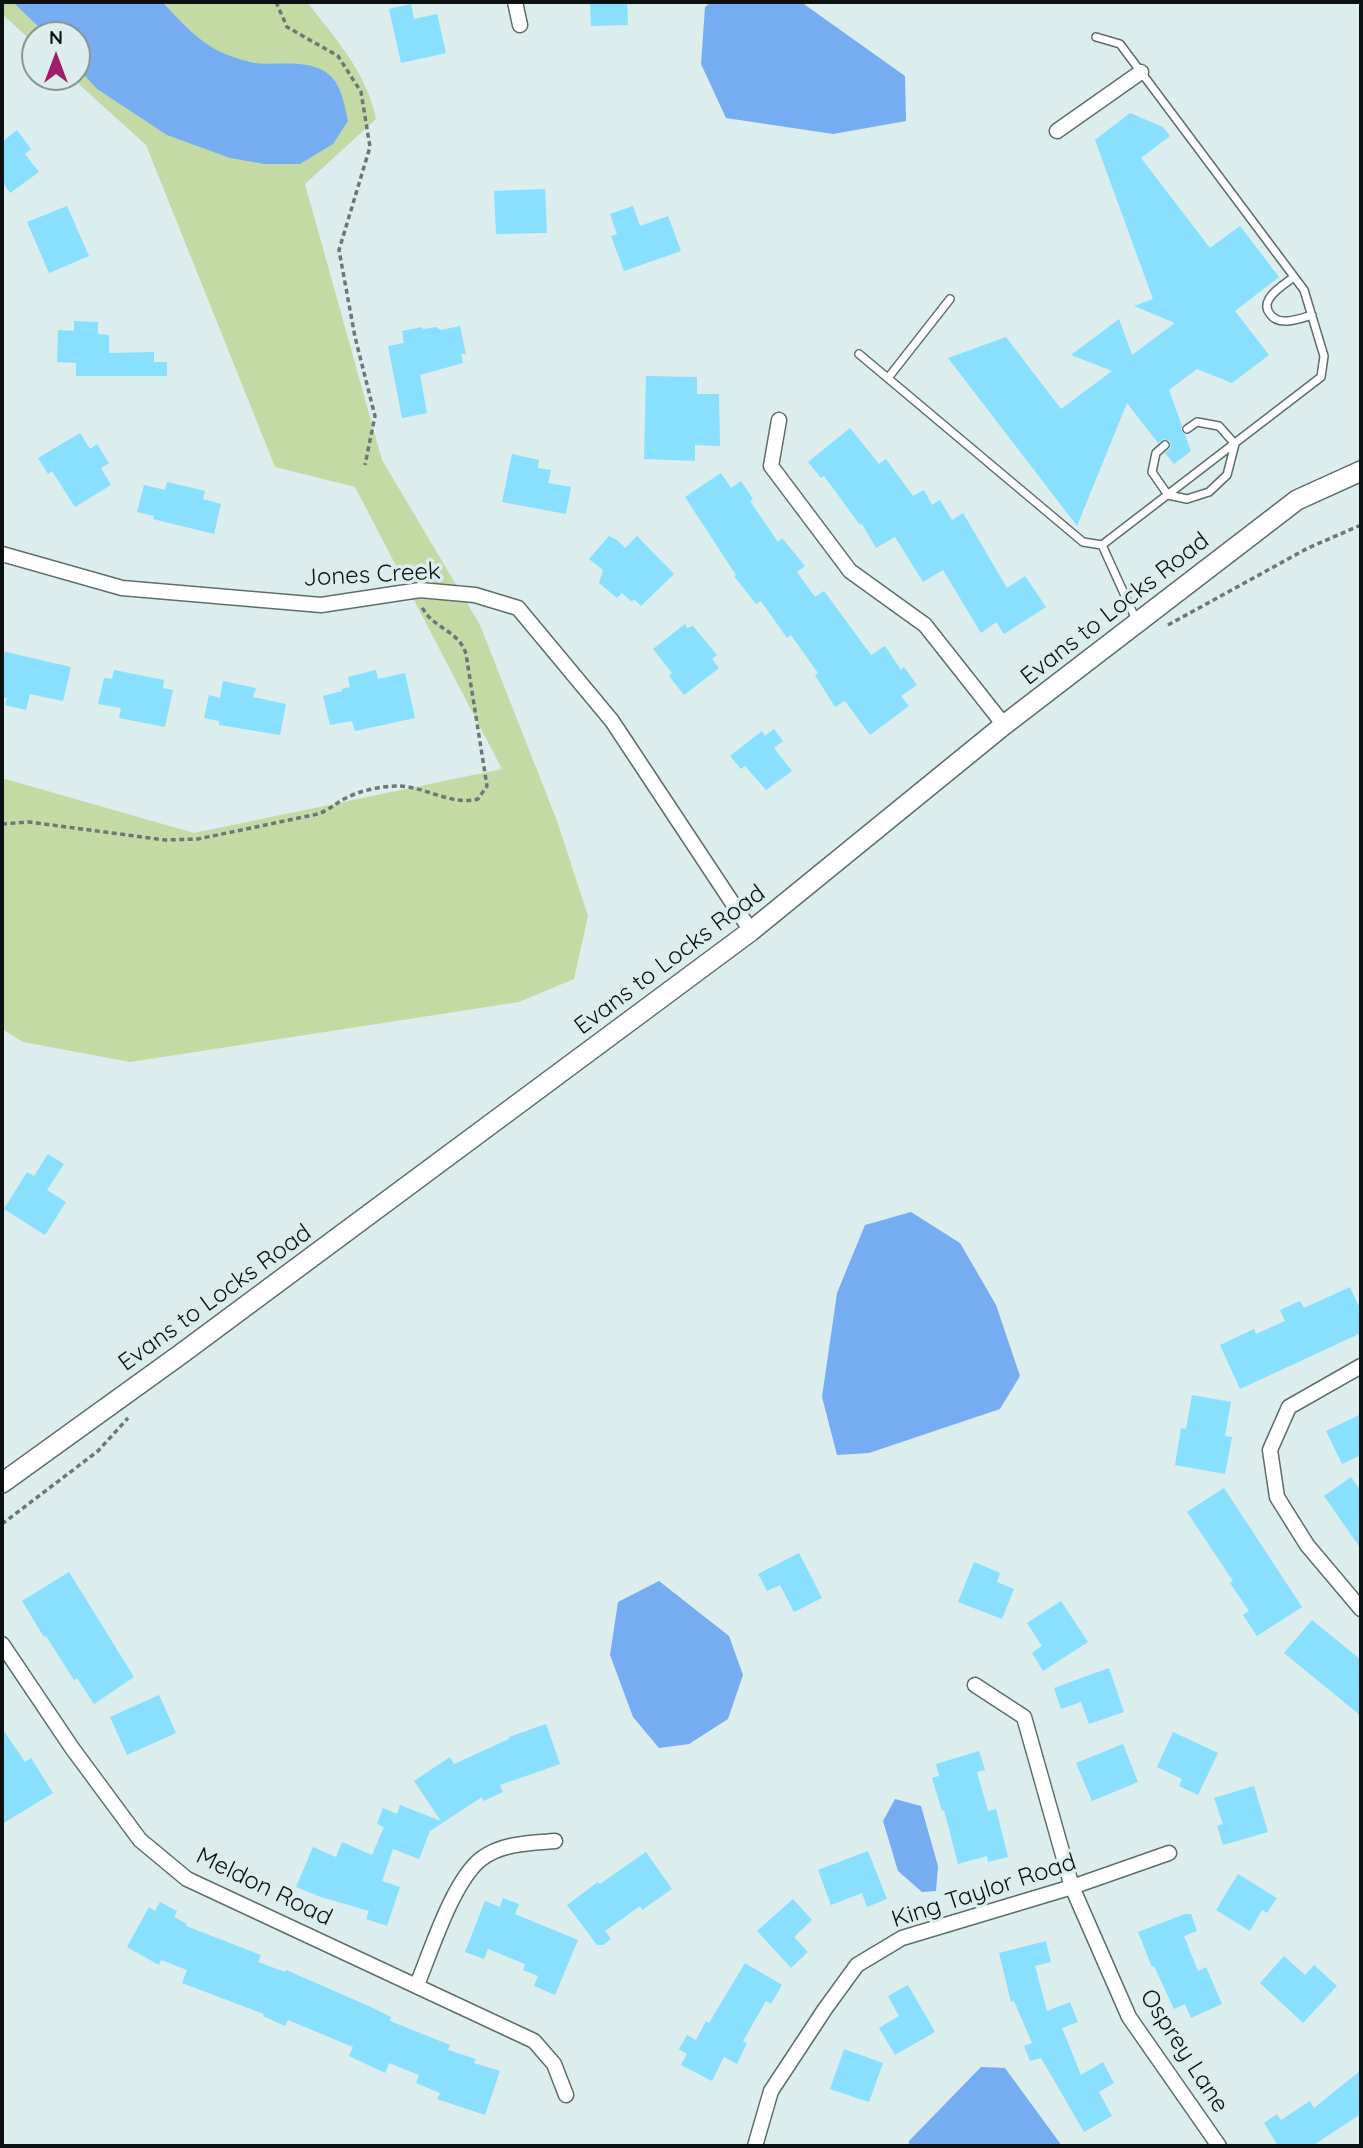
<!DOCTYPE html>
<style>
body{margin:0}
#map{position:relative;width:1363px;height:2148px;overflow:hidden;background:#dbedec;font-family:Quicksand,sans-serif}
canvas{display:block}
.frame{position:absolute;inset:0;border:4px solid #0b1110;pointer-events:none}
.north{position:absolute;left:21px;top:21px;width:70px;height:70px;box-sizing:border-box;background:#dbedec;border:2px solid #889594;border-radius:50%;rotate:0deg;font-size:19px;font-weight:700;line-height:28px;text-align:center;color:#0b1110}
.north::after{content:'';display:block;margin:auto;width:24px;height:32px;background:#a21c69;clip-path:polygon(50% 0,100% 100%,50% 72%,0 100%)}
</style>
<div id="map">
<canvas width="1363" height="2148"></canvas>
<div class="frame"></div>
<div class="north">N</div>
</div>
<script>
const c = document.querySelector('canvas').getContext('2d');
c.lineJoin = 'round';
function fill(path, color) { c.fillStyle = color; c.fill(path, 'evenodd'); }
function trace(path, color, width, dash) { c.strokeStyle = color; c.lineWidth = width; c.lineCap = dash ? 'butt' : 'round'; c.setLineDash(dash || []); c.stroke(path); }
function label(font, color, halo, rows, align = 'center') {
  c.font = font + ' Quicksand,sans-serif'; c.lineWidth = 7; c.setLineDash([]); c.textBaseline = 'middle'; c.strokeStyle = halo; c.fillStyle = color; for (const [text, x, y, turn = 0] of rows) {
    c.save(); c.translate(x, y); c.rotate((+turn || 0) * Math.PI / 180); c.textAlign = isNaN(turn) ? turn : align; if (halo) c.strokeText(text, 0, 0); c.fillText(text, 0, 0); c.restore();
  }
}
fill(new Path2D(`
 M 2,2 L 307,2 C 335,38 367,73 376,119 L 305,184 L 382,460 L 480,625 L 557,821 L 588,916 L 574,979 L 519,1002 L 130,1062 L 23,1042 L 2,1029 L 2,778 L 194,833 L 502,769 L 355,487 L 275,467 L 146,145 L 71,77 L 77,77 L 77,35 L 35,35 L 35,44 L 2,14 Z`), '#c3daa5');
fill(new Path2D(`
 M 13,2 L 162,2 C 182,22 200,45 228,55 C 236,58 245,61 254,63 C 279,66 317,56 335,81 C 343,93 345,108 348,121 L 333,144 L 300,164 L 264,164 L 230,158 L 167,135 L 97,89 L 77,67 L 77,35 L 47,35 Z
 M 711,2 L 801,2 L 905,76 L 906,121 L 833,134 L 726,118 L 701,64 L 705,7 Z
 M 911,1212 L 960,1243 L 996,1305 L 1020,1376 L 1000,1409 L 869,1453 L 837,1455 L 822,1397 L 837,1293 L 865,1225 Z
 M 659,1581 L 729,1636 L 743,1675 L 728,1719 L 689,1744 L 659,1748 L 633,1717 L 610,1655 L 618,1602 Z
 M 895,1799 L 921,1806 L 938,1866 L 936,1891 L 922,1892 L 898,1871 L 883,1821 Z
 M 981,2067 L 1005,2068 L 1062,2146 L 909,2146 L 909,2141 Z`), '#76acf2');
fill(new Path2D(`
 M 590,2 L 627,2 L 628,25 L 591,26 Z
 M 411,4 L 414,19 L 437,14 L 446,53 L 401,63 L 389,9 Z
 M 1130,113 L 1163,127 L 1170,136 L 1141,158 L 1210,248 L 1240,226 L 1279,277 L 1235,311 L 1269,355 L 1232,383 L 1197,369 L 1169,390 L 1182,426 L 1181,430 L 1185,435 L 1191,451 L 1174,464 L 1165,453 L 1171,448 L 1170,441 L 1164,439 L 1158,443 L 1127,403 L 1077,526 L 948,358 L 1006,337 L 1061,409 L 1112,371 L 1071,355 L 1119,319 L 1132,355 L 1175,323 L 1134,306 L 1153,299 L 1095,140 Z
 M 17,130 L 31,149 L 25,154 L 39,172 L 10,193 L 2,181 L 2,142 Z
 M 545,189 L 547,233 L 496,234 L 494,191 Z
 M 67,206 L 89,256 L 49,273 L 27,222 Z
 M 633,206 L 640,226 L 668,216 L 681,251 L 624,271 L 611,236 L 617,234 L 610,214 Z
 M 74,321 L 98,322 L 98,334 L 109,335 L 109,353 L 154,352 L 154,362 L 167,362 L 167,376 L 76,376 L 76,363 L 57,362 L 58,330 L 74,331 Z
 M 460,326 L 466,354 L 461,354 L 463,363 L 420,375 L 427,413 L 402,418 L 388,346 L 404,343 L 402,331 L 422,327 L 423,329 L 436,327 L 441,330 Z
 M 646,376 L 697,377 L 697,394 L 719,394 L 720,446 L 695,445 L 695,461 L 644,459 Z
 M 850,428 L 879,464 L 886,459 L 913,496 L 924,490 L 932,505 L 940,500 L 952,520 L 963,513 L 1007,588 L 1025,576 L 1046,607 L 1004,634 L 996,622 L 981,633 L 943,570 L 923,582 L 895,537 L 876,548 L 862,524 L 860,525 L 824,476 L 821,478 L 808,462 Z
 M 80,433 L 90,449 L 97,444 L 109,463 L 101,468 L 111,485 L 75,507 L 52,471 L 48,474 L 38,458 Z
 M 512,454 L 539,460 L 538,468 L 551,470 L 548,483 L 571,487 L 566,514 L 502,502 Z
 M 721,473 L 731,488 L 741,481 L 753,499 L 750,501 L 778,542 L 782,538 L 805,566 L 797,572 L 815,597 L 824,591 L 871,655 L 885,646 L 901,670 L 904,667 L 917,685 L 901,696 L 909,706 L 870,735 L 845,701 L 835,707 L 815,675 L 818,673 L 791,635 L 787,638 L 761,601 L 756,604 L 734,576 L 736,575 L 685,497 Z
 M 167,482 L 205,491 L 203,499 L 221,504 L 214,534 L 153,519 L 154,516 L 137,512 L 144,485 L 165,490 Z
 M 609,536 L 617,540 L 625,548 L 637,536 L 674,574 L 641,606 L 635,600 L 631,601 L 622,593 L 617,598 L 599,583 L 603,570 L 589,559 Z
 M 685,624 L 687,628 L 693,626 L 717,655 L 712,659 L 719,668 L 684,695 L 669,676 L 672,673 L 653,649 Z
 M 2,651 L 71,667 L 63,701 L 30,694 L 26,710 L 5,705 L 7,698 L 2,697 Z
 M 114,670 L 164,680 L 163,688 L 173,690 L 165,727 L 119,718 L 121,708 L 98,704 L 104,678 L 112,679 Z
 M 376,670 L 378,679 L 405,673 L 415,718 L 355,731 L 352,721 L 330,725 L 323,696 L 342,691 L 342,689 L 350,687 L 348,677 Z
 M 223,681 L 256,688 L 253,697 L 286,704 L 280,735 L 219,725 L 219,721 L 204,718 L 209,695 L 220,698 Z
 M 774,729 L 783,741 L 774,748 L 792,771 L 766,790 L 745,766 L 741,769 L 730,756 L 762,731 L 765,736 Z
 M 48,1154 L 64,1164 L 47,1190 L 66,1202 L 45,1235 L 4,1209 L 27,1172 L 34,1176 Z
 M 1350,1287 L 1361,1311 L 1361,1333 L 1240,1389 L 1220,1345 L 1254,1329 L 1256,1334 L 1285,1321 L 1280,1310 L 1300,1301 L 1304,1308 Z
 M 1192,1395 L 1231,1402 L 1225,1436 L 1232,1437 L 1225,1474 L 1175,1465 L 1181,1428 L 1186,1429 Z
 M 1361,1414 L 1361,1455 L 1342,1464 L 1326,1431 Z
 M 1351,1477 L 1361,1491 L 1361,1549 L 1324,1496 Z
 M 1224,1488 L 1302,1607 L 1257,1636 L 1243,1615 L 1249,1611 L 1230,1583 L 1233,1581 L 1187,1512 Z
 M 799,1553 L 822,1598 L 794,1612 L 780,1585 L 767,1591 L 758,1574 Z
 M 974,1562 L 1000,1573 L 997,1582 L 1014,1589 L 1002,1619 L 958,1602 Z
 M 69,1572 L 134,1677 L 94,1704 L 77,1678 L 74,1680 L 46,1636 L 44,1637 L 22,1601 Z
 M 1061,1601 L 1088,1642 L 1043,1671 L 1032,1653 L 1042,1646 L 1027,1623 Z
 M 1312,1620 L 1361,1660 L 1361,1716 L 1284,1653 Z
 M 1109,1668 L 1124,1712 L 1089,1724 L 1081,1702 L 1061,1709 L 1054,1688 Z
 M 159,1695 L 176,1733 L 127,1755 L 110,1717 Z
 M 546,1724 L 560,1764 L 500,1785 L 503,1792 L 483,1801 L 482,1797 L 430,1831 L 419,1859 L 393,1849 L 382,1881 L 400,1887 L 387,1926 L 366,1919 L 369,1911 L 321,1897 L 296,1887 L 313,1847 L 336,1857 L 342,1842 L 372,1855 L 384,1827 L 377,1824 L 383,1808 L 397,1814 L 400,1805 L 441,1821 L 414,1781 L 450,1757 L 454,1764 L 509,1739 L 509,1737 Z
 M 2,1728 L 25,1762 L 31,1758 L 53,1793 L 2,1824 Z
 M 1173,1732 L 1218,1753 L 1198,1795 L 1179,1786 L 1182,1779 L 1157,1767 Z
 M 1123,1744 L 1138,1782 L 1092,1801 L 1076,1763 Z
 M 979,1751 L 985,1770 L 977,1772 L 988,1811 L 996,1809 L 1008,1857 L 988,1862 L 987,1856 L 958,1864 L 944,1810 L 942,1811 L 932,1778 L 939,1776 L 936,1764 Z
 M 1254,1786 L 1268,1832 L 1223,1845 L 1217,1826 L 1223,1824 L 1214,1798 Z
 M 868,1851 L 887,1899 L 867,1907 L 862,1893 L 831,1905 L 818,1870 Z
 M 646,1852 L 672,1889 L 642,1910 L 640,1906 L 605,1931 L 611,1939 L 603,1945 L 597,1945 L 567,1905 L 598,1882 L 600,1884 Z
 M 1238,1874 L 1277,1898 L 1267,1913 L 1262,1910 L 1250,1931 L 1216,1910 Z
 M 503,1898 L 519,1904 L 515,1914 L 578,1940 L 555,1995 L 534,1986 L 538,1976 L 523,1970 L 525,1964 L 488,1949 L 484,1959 L 465,1952 L 485,1901 L 500,1907 Z
 M 793,1899 L 812,1920 L 794,1937 L 808,1952 L 791,1968 L 757,1931 Z
 M 160,1902 L 177,1911 L 174,1917 L 187,1924 L 186,1926 L 261,1955 L 258,1962 L 285,1972 L 286,1970 L 371,2007 L 391,2017 L 390,2021 L 450,2045 L 448,2050 L 476,2059 L 474,2063 L 500,2071 L 485,2115 L 437,2099 L 440,2093 L 416,2083 L 419,2075 L 389,2063 L 385,2073 L 349,2056 L 353,2047 L 288,2020 L 285,2026 L 263,2016 L 264,2014 L 182,1983 L 187,1970 L 161,1960 L 159,1965 L 127,1947 L 149,1907 L 155,1911 Z
 M 1185,1914 L 1191,1914 L 1197,1931 L 1184,1936 L 1198,1971 L 1206,1967 L 1222,2004 L 1191,2018 L 1185,2004 L 1174,2009 L 1154,1966 L 1152,1967 L 1138,1932 Z
 M 1046,1941 L 1051,1962 L 1035,1966 L 1047,2011 L 1070,2002 L 1078,2022 L 1062,2028 L 1081,2075 L 1103,2062 L 1114,2083 L 1099,2092 L 1112,2116 L 1084,2132 L 1041,2058 L 1030,2061 L 1024,2046 L 1032,2043 L 1014,2001 L 1011,2002 L 999,1953 Z
 M 1284,1956 L 1305,1975 L 1314,1965 L 1337,1986 L 1303,2023 L 1260,1983 Z
 M 745,1963 L 782,1985 L 771,2004 L 766,2001 L 743,2041 L 747,2043 L 737,2064 L 724,2057 L 712,2081 L 681,2065 L 687,2054 L 679,2049 L 687,2035 L 696,2040 L 706,2021 L 709,2023 Z
 M 908,1985 L 935,2032 L 895,2055 L 879,2028 L 899,2016 L 888,1996 Z
 M 844,2049 L 883,2063 L 869,2102 L 830,2089 Z
 M 1361,2070 L 1361,2114 L 1312,2146 L 1278,2146 L 1264,2123 L 1277,2114 L 1281,2120 L 1310,2101 L 1314,2108 Z`), '#88dffe');
const service = new Path2D(`
 M 1096,37 L 1120,44 L 1304,290 L 1324,356 L 1321,377 L 1102,545 L 1137,622
 M 1294,277 C 1286,283 1274,290 1269,299 C 1266,304 1266,309 1270,314 C 1279,327 1299,319 1312,315
 M 859,354 L 1083,542 L 1102,545
 M 888,378 L 950,299
 M 1165,445 L 1156,453 L 1152,472 L 1168,495 L 1187,499 L 1209,492 L 1227,475 L 1235,444 L 1219,426 L 1197,422 L 1187,429`);
const minor = new Path2D(`
 M 515,2 L 520,25
 M 1057,131 L 1141,72
 M 779,420 L 771,466 L 850,571 L 925,625 L 1004,725
 M 2,554 L 122,588 L 321,605 L 420,590 L 475,595 L 518,608 L 612,721 L 751,931
 M 1361,1366 L 1289,1407 L 1270,1450 L 1277,1497 L 1307,1545 L 1361,1609
 M 2,1644 L 72,1748 L 140,1840 L 187,1879 L 534,2041 L 554,2064 L 566,2095
 M 975,1685 L 1024,1717 L 1072,1887 L 1129,2017 L 1219,2146
 M 417,1985 C 431,1951 453,1881 481,1859 C 502,1843 530,1843 555,1841
 M 755,2146 L 771,2091 L 825,2009 L 857,1965 L 902,1938 L 1072,1887 L 1169,1853`);
const tertiary = new Path2D(`
 M 2,1483 L 181,1354 L 751,931 L 1004,725 L 1297,500 L 1361,471`);
trace(service, '#5e6e6c', 10);
trace(minor, '#5e6e6c', 17);
trace(tertiary, '#5e6e6c', 22);
trace(new Path2D(`
 M 276,2 L 287,27 L 338,56 L 361,92 L 370,147 L 339,250 L 355,337 L 375,416 L 365,465
 M 1168,625 L 1308,548 L 1361,525
 M 2,824 L 29,822 L 165,840 L 198,839 L 318,814 C 329,810 336,803 346,798 C 361,790 383,786 399,786 C 426,787 452,806 478,799 L 487,786 L 466,654 C 459,630 433,629 422,607
 M 2,1524 L 98,1451 L 128,1418`), '#6c7877', 3.5, [5, 3.5]);
trace(service, '#fff', 7);
trace(minor, '#fff', 14);
trace(tertiary, '#fff', 19);
label('24px', '#0b1110', '#dbedec', [
 ["Jones Creek",372,575,-3],
 ["Evans to Locks Road",1115,609,-38],
 ["Evans to Locks Road",670,960,-37],
 ["Evans to Locks Road",215,1298,-36],
 ["Meldon Road",264,1887,26],
 ["King Taylor Road",984,1891,-18],
 ["Osprey Lane",1184,2051,57]
]);
</script>
